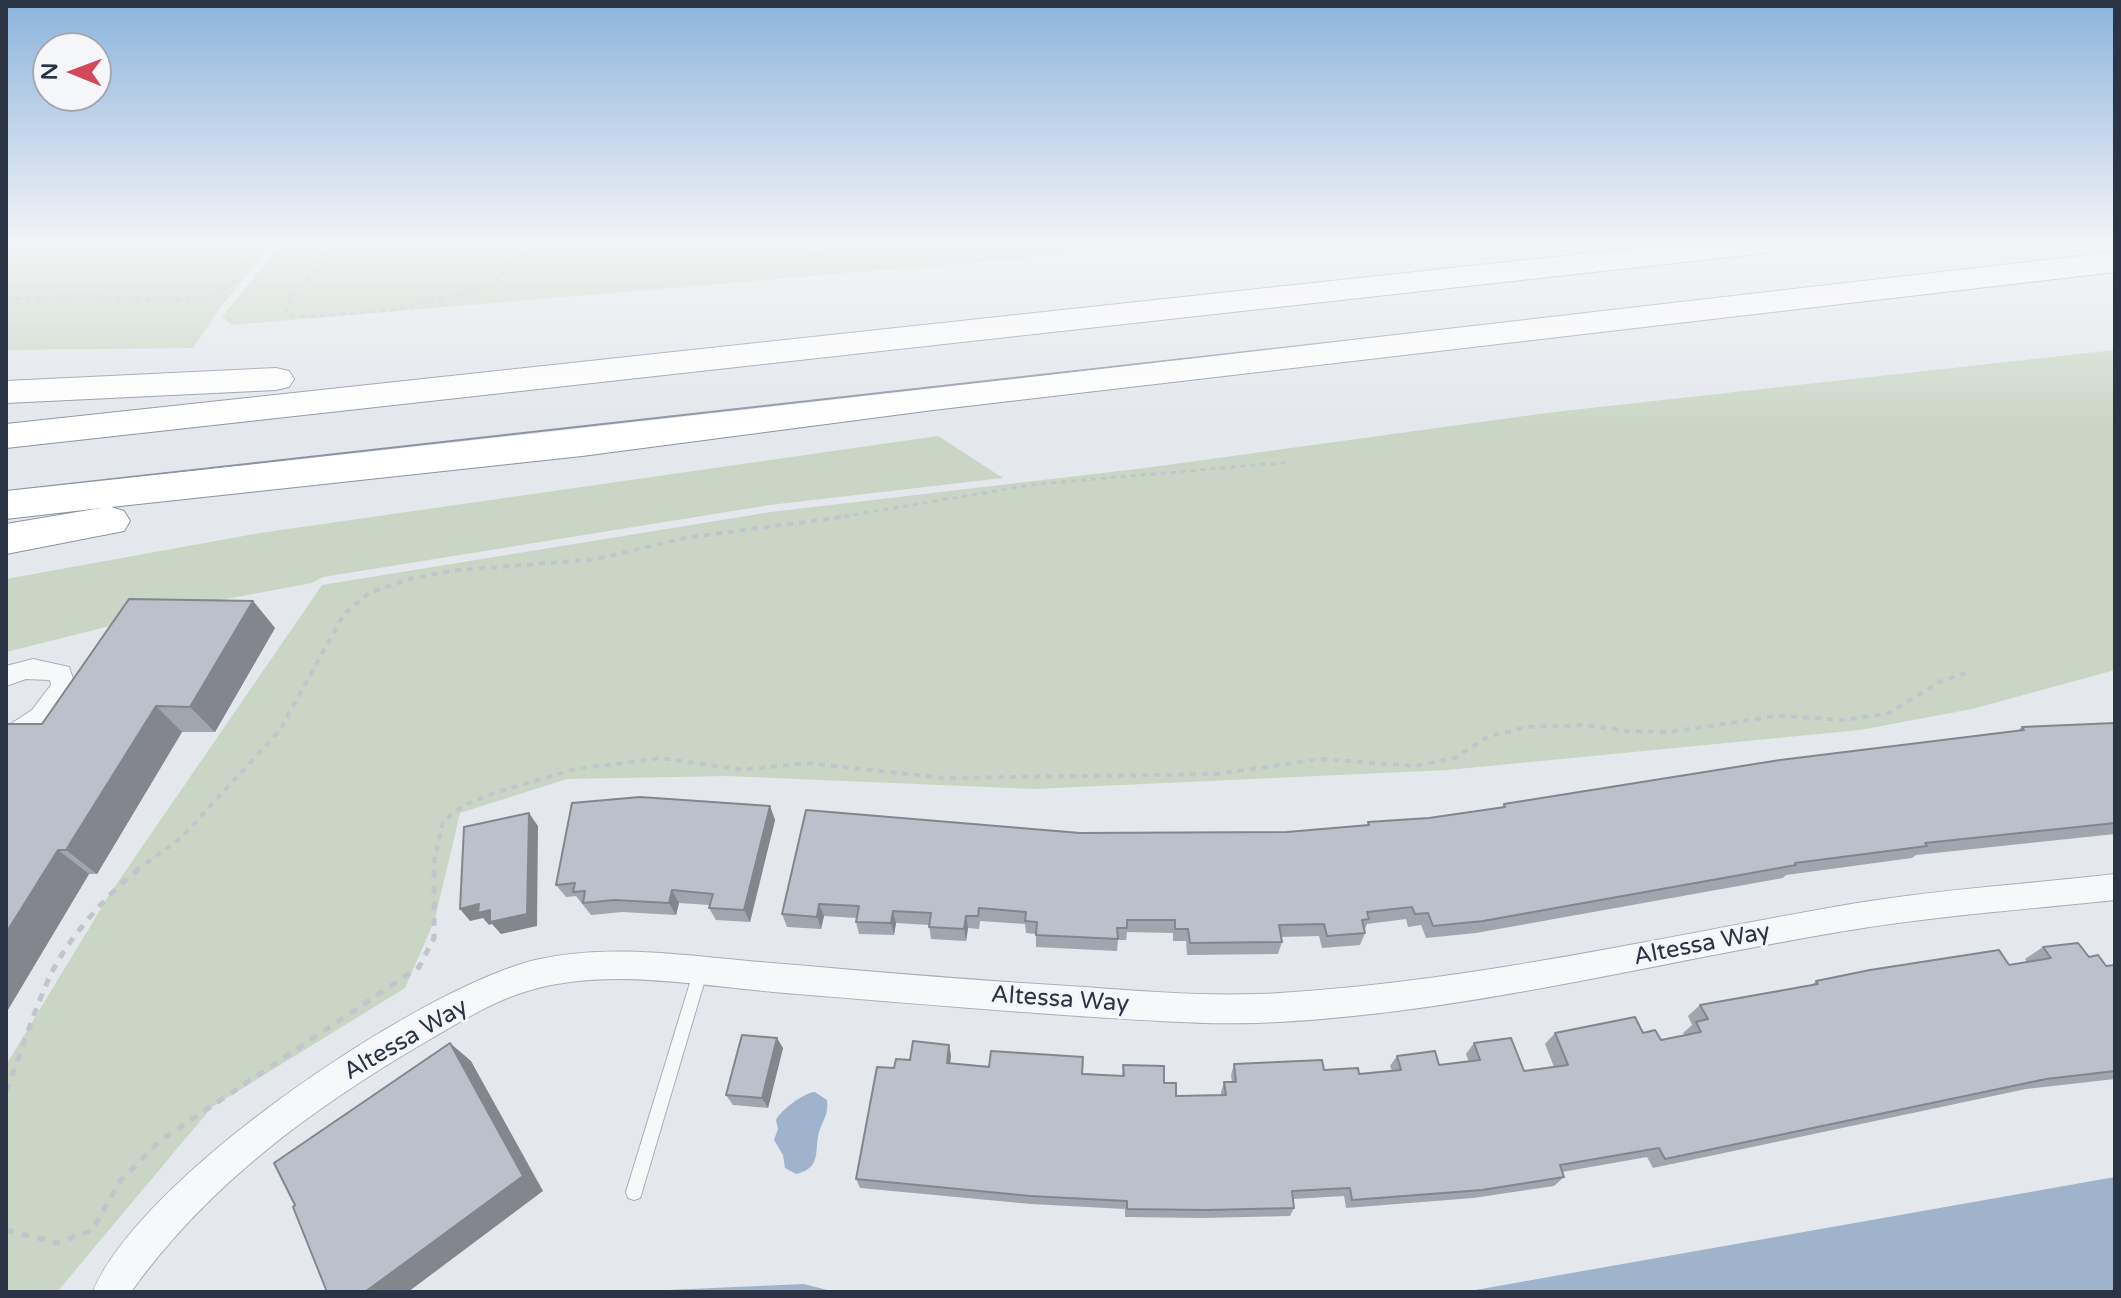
<!DOCTYPE html>
<style>
body{margin:0}
#map{position:relative;width:2121px;height:1298px;overflow:hidden;background:#e4e7ec;font-family:"Varela Round",sans-serif}
canvas{display:block}
.frame{position:absolute;inset:0;border:8px solid #2b3445;pointer-events:none}
.north{position:absolute;left:32px;top:32px;width:80px;height:80px;box-sizing:border-box;background:#f4f6f9;border:2px solid #a4a8b1;border-radius:50%;rotate:271deg;font-size:22px;font-weight:700;line-height:32px;text-align:center;color:#2b3445}
.north::after{content:'';display:block;margin:auto;width:28px;height:36px;background:#d1495b;clip-path:polygon(50% 0,100% 100%,50% 72%,0 100%)}
</style>
<div id="map">
<canvas width="2121" height="1298"></canvas>
<div class="frame"></div>
<div class="north">N</div>
</div>
<script>
const c = document.querySelector('canvas').getContext('2d');
c.lineJoin = 'round';
function fill(path, color) { c.fillStyle = color; c.fill(path, 'evenodd'); }
function trace(path, color, width, dash) { c.strokeStyle = color; c.lineWidth = width; c.lineCap = dash ? 'butt' : 'round'; c.setLineDash(dash || []); c.stroke(path); }
function label(font, color, halo, rows, align = 'center') {
  c.font = font + ' "Varela Round",sans-serif'; c.lineWidth = 6; c.setLineDash([]); c.textBaseline = 'middle'; c.strokeStyle = halo; c.fillStyle = color; for (const [text, x, y, turn = 0] of rows) {
    c.save(); c.translate(x, y); c.rotate((+turn || 0) * Math.PI / 180); c.textAlign = isNaN(turn) ? turn : align; if (halo) c.strokeText(text, 0, 0); c.fillText(text, 0, 0); c.restore();
  }
}
fill(new Path2D(`
 M 6,245 L 272,245 L 220,308 L 193,348 L 6,350 Z
 M 280,245 L 1180,245 L 232,325 L 222,317 Z
 M 2115,350 L 2115,670 L 1972,709 L 1860,730 L 1448,770 L 1034,789 L 727,776 L 567,779 L 460,813 L 435,919 L 405,988 L 212,1107 L 57,1292 L 6,1292 L 6,1065 L 111,892 L 322,585 L 771,512 L 1145,468 L 1554,412 Z
 M 938,436 L 1003,478 L 770,505 L 323,577 L 312,583 L 194,605 L 6,652 L 6,579 L 260,533 Z`), '#c9d6c5');
fill(new Path2D(`
 M 815,1092 L 827,1100 C 829,1113 823,1120 819,1132 C 814,1151 822,1168 796,1174 L 785,1168 L 783,1155 L 774,1140 L 778,1129 L 776,1120 C 781,1110 803,1093 815,1092 Z
 M 2115,1177 L 2115,1292 L 1464,1292 Z
 M 804,1284 L 835,1292 L 662,1292 L 668,1290 Z`), '#9fb4cc');
const service = new Path2D(`
 M 700,966 L 705,968 L 707,973 L 642,1192 L 640,1198 L 634,1200 L 628,1198 L 626,1192 L 693,973 L 695,968 Z`);
const minor = new Path2D(`
 M 33,659 L 69,667 L 76,687 L 50,724 L 6,752 L 6,727 L 32,710 L 51,685 L 50,680 L 26,679 L 6,686 L 6,666 Z
 M 2115,874 L 2115,900 C 2031,909 1946,915 1863,928 C 1668,959 1477,1011 1279,1022 C 1212,1026 1145,1020 1078,1016 C 976,1009 874,1000 773,992 C 694,985 609,968 531,990 C 494,1000 460,1022 427,1041 C 314,1107 208,1184 131,1292 L 93,1292 C 140,1177 416,990 535,960 C 612,942 694,957 772,963 C 876,972 981,981 1085,987 C 1149,992 1215,997 1280,993 C 1475,981 1665,936 1857,903 C 1942,889 2029,884 2115,874 Z`);
const motorway = new Path2D(`
 M 1665,245 L 1772,245 L 1767,252 L 1756,254 L 6,448 L 6,424 Z
 M 2115,252 L 2115,272 L 933,410 L 582,456 L 111,507 L 124,511 L 130,521 L 124,531 L 6,554 L 6,524 L 101,508 L 6,519 L 6,491 C 710,417 1412,332 2115,252 Z
 M 276,368 L 289,371 L 294,379 L 289,387 L 276,390 L 6,403 L 6,381 Z`);
trace(service, '#a9aeb7', 2);
trace(minor, '#a9aeb7', 2);
trace(motorway, '#8b94a3', 2);
trace(new Path2D(`
 M 335,245 L 300,286 L 286,310 L 287,315 L 308,317 L 393,310 L 488,287 L 522,255 L 573,245
 M 761,245 L 818,256 L 878,245
 M 6,299 L 78,296 L 165,300 L 206,298 L 232,285 L 257,245
 M 834,518 L 1037,484 L 1291,462`), '#c2c5cb', 3, [5, 5]);
trace(new Path2D(`
 M 146,863 L 181,838 L 280,730 L 344,614 L 369,593 L 409,579 L 450,571 L 596,559 L 685,538 L 849,516
 M 434,863 L 443,821 L 464,805 L 494,793 L 575,769 L 661,758 L 743,770 L 807,763 L 945,778 L 1216,774 L 1321,759 L 1415,766 L 1455,758 L 1487,737 L 1527,727 L 1585,725 L 1628,731 L 1669,732 L 1777,716 L 1845,720 L 1889,713 L 1939,682 L 1972,671`), '#c2c5cb', 4, [6, 6]);
trace(new Path2D(`
 M 6,1091 C 21,1053 33,1013 50,976 C 68,937 114,886 149,861
 M 6,1230 L 58,1243 L 92,1230 L 121,1180 L 161,1140 L 419,967 L 434,938 L 434,861`), '#c2c5cb', 5, [8, 8]);
fill(service, '#f7f8fa');
fill(minor, '#f7f8fa');
fill(motorway, '#fff');
fill(new Path2D(`
 M 253,601 L 275,628 L 215,732 L 182,732 L 97,874 L 89,874 L 6,1013 L 42,724 Z
 M 2115,723 L 2115,834 L 1916,855 L 1912,858 L 1786,875 L 1783,878 L 1476,933 L 1426,938 L 1421,925 L 1408,927 L 1406,919 L 1367,924 L 1365,929 L 1365,933 L 1360,945 L 1322,948 L 1319,936 L 1281,937 L 1282,942 L 1278,954 L 1187,955 L 1186,941 L 1173,941 L 1173,933 L 1127,932 L 1126,940 L 1118,940 L 1117,951 L 1036,947 L 1036,934 L 1026,933 L 1025,924 L 980,921 L 979,929 L 968,928 L 966,941 L 931,939 L 929,925 L 896,923 L 894,935 L 859,934 L 856,922 L 856,918 L 824,916 L 821,929 L 787,927 L 782,914 L 1080,833 L 1287,832 L 1367,825 L 1368,822 L 1429,818 L 1502,807 L 1504,804 L 2017,731 L 2022,727 Z
 M 770,806 L 775,820 L 750,922 L 716,920 L 709,908 L 710,905 L 679,903 L 676,915 L 622,912 L 591,915 L 576,896 L 566,897 L 556,885 Z
 M 2043,947 L 2089,957 L 2106,966 L 2115,965 L 2115,1079 L 2026,1089 L 1653,1168 L 1647,1157 L 1562,1172 L 1564,1177 L 1554,1186 L 1473,1198 L 1346,1208 L 1344,1196 L 1293,1199 L 1294,1208 L 1290,1216 L 1202,1218 L 1125,1217 L 1125,1209 L 1031,1204 L 860,1188 L 856,1179 L 894,1068 L 910,1060 L 949,1045 L 951,1056 L 950,1063 L 1122,1076 L 1123,1065 L 1164,1083 L 1176,1096 L 1221,1095 L 1221,1092 L 1224,1082 L 1232,1082 L 1231,1075 L 1234,1064 L 1324,1070 L 1359,1074 L 1392,1071 L 1390,1066 L 1397,1056 L 1439,1065 L 1469,1062 L 1466,1054 L 1474,1043 L 1524,1071 L 1554,1067 L 1545,1044 L 1555,1033 L 1643,1033 L 1661,1040 L 1685,1035 L 1683,1033 L 1692,1025 L 1688,1016 L 1700,1005 L 1811,986 L 1816,981 L 2009,965 L 2027,962 L 2025,959 Z
 M 783,1048 L 768,1108 L 733,1105 L 726,1095 Z`), '#a1a5ae');
fill(new Path2D(`
 M 253,601 L 275,628 L 215,732 L 190,707 Z
 M 156,706 L 182,732 L 97,874 L 66,850 Z
 M 770,806 L 775,820 L 750,922 L 744,910 Z
 M 529,813 L 538,826 L 537,926 L 501,934 L 492,924 L 489,925 L 483,918 L 470,921 L 460,909 Z
 M 58,850 L 89,874 L 6,1013 L 6,933 Z
 M 672,890 L 679,903 L 676,915 L 669,903 Z
 M 819,904 L 824,916 L 821,929 L 817,917 Z
 M 893,911 L 896,923 L 894,935 L 891,923 Z
 M 966,916 L 968,928 L 966,941 L 964,929 Z
 M 777,1038 L 783,1048 L 768,1108 L 762,1098 Z
 M 450,1043 L 471,1061 L 543,1191 L 408,1292 L 365,1292 Z
 M 949,1045 L 951,1056 L 949,1073 L 947,1063 Z`), '#83868d');
const building = new Path2D(`
 M 129,599 L 253,601 L 190,707 L 156,706 L 66,850 L 58,850 L 6,933 L 6,727 L 8,724 L 42,724 Z
 M 2115,723 L 2115,823 L 1925,843 L 1927,846 L 1795,863 L 1796,865 L 1483,921 L 1433,926 L 1428,913 L 1415,914 L 1412,907 L 1367,912 L 1369,919 L 1362,920 L 1365,933 L 1327,936 L 1324,924 L 1279,925 L 1282,942 L 1190,943 L 1188,929 L 1175,929 L 1175,920 L 1127,920 L 1127,928 L 1117,928 L 1118,939 L 1036,935 L 1037,922 L 1025,921 L 1026,912 L 979,908 L 978,916 L 966,916 L 964,929 L 929,927 L 931,913 L 893,911 L 891,923 L 856,922 L 859,906 L 819,904 L 817,917 L 782,914 L 806,810 L 1080,833 L 1287,832 L 1369,825 L 1368,822 L 1429,818 L 1505,807 L 1504,804 L 1780,760 L 2024,730 L 2022,727 Z
 M 640,797 L 770,806 L 744,910 L 709,908 L 713,894 L 672,890 L 669,903 L 614,900 L 583,903 L 585,891 L 573,892 L 575,883 L 556,885 L 572,803 Z
 M 529,813 L 527,914 L 490,922 L 490,910 L 478,913 L 479,904 L 460,909 L 464,827 Z
 M 2078,943 L 2089,957 L 2098,955 L 2106,966 L 2115,965 L 2115,1071 L 2046,1079 L 1665,1159 L 1659,1148 L 1560,1165 L 1564,1177 L 1482,1190 L 1352,1200 L 1350,1188 L 1292,1191 L 1294,1208 L 1206,1210 L 1127,1209 L 1127,1201 L 1030,1196 L 856,1179 L 877,1067 L 894,1068 L 896,1059 L 910,1060 L 913,1041 L 949,1045 L 947,1063 L 989,1067 L 991,1051 L 1083,1057 L 1082,1074 L 1124,1076 L 1123,1065 L 1164,1066 L 1164,1083 L 1176,1083 L 1176,1096 L 1226,1095 L 1224,1082 L 1236,1082 L 1234,1064 L 1322,1060 L 1324,1070 L 1358,1068 L 1359,1074 L 1401,1070 L 1397,1056 L 1435,1051 L 1439,1065 L 1480,1060 L 1474,1043 L 1511,1038 L 1524,1071 L 1568,1065 L 1555,1033 L 1635,1017 L 1643,1033 L 1655,1030 L 1661,1040 L 1701,1032 L 1696,1022 L 1708,1019 L 1700,1005 L 1818,984 L 1816,981 L 1870,970 L 1999,950 L 2009,965 L 2051,958 L 2043,947 Z
 M 742,1035 L 777,1038 L 762,1098 L 726,1095 Z
 M 450,1043 L 523,1176 L 365,1292 L 327,1292 L 293,1207 L 295,1205 L 274,1163 Z`);
fill(building, '#bbc0ca');
trace(building, '#83868d', 2);
const sky = c.createLinearGradient(0, 0, 0, 427);
sky.addColorStop(0, '#8bb4dd');
sky.addColorStop(0.57, '#f3f4f6');
sky.addColorStop(1, '#f3f4f600');
c.fillStyle = sky;
c.fillRect(0, 0, 2121, 427);
label('24px', '#2b3445', '#f4f6f9', [
 ["Altessa Way",1702,945,-11],
 ["Altessa Way",1060,1000,4],
 ["Altessa Way",406,1040,-30]
]);
</script>
